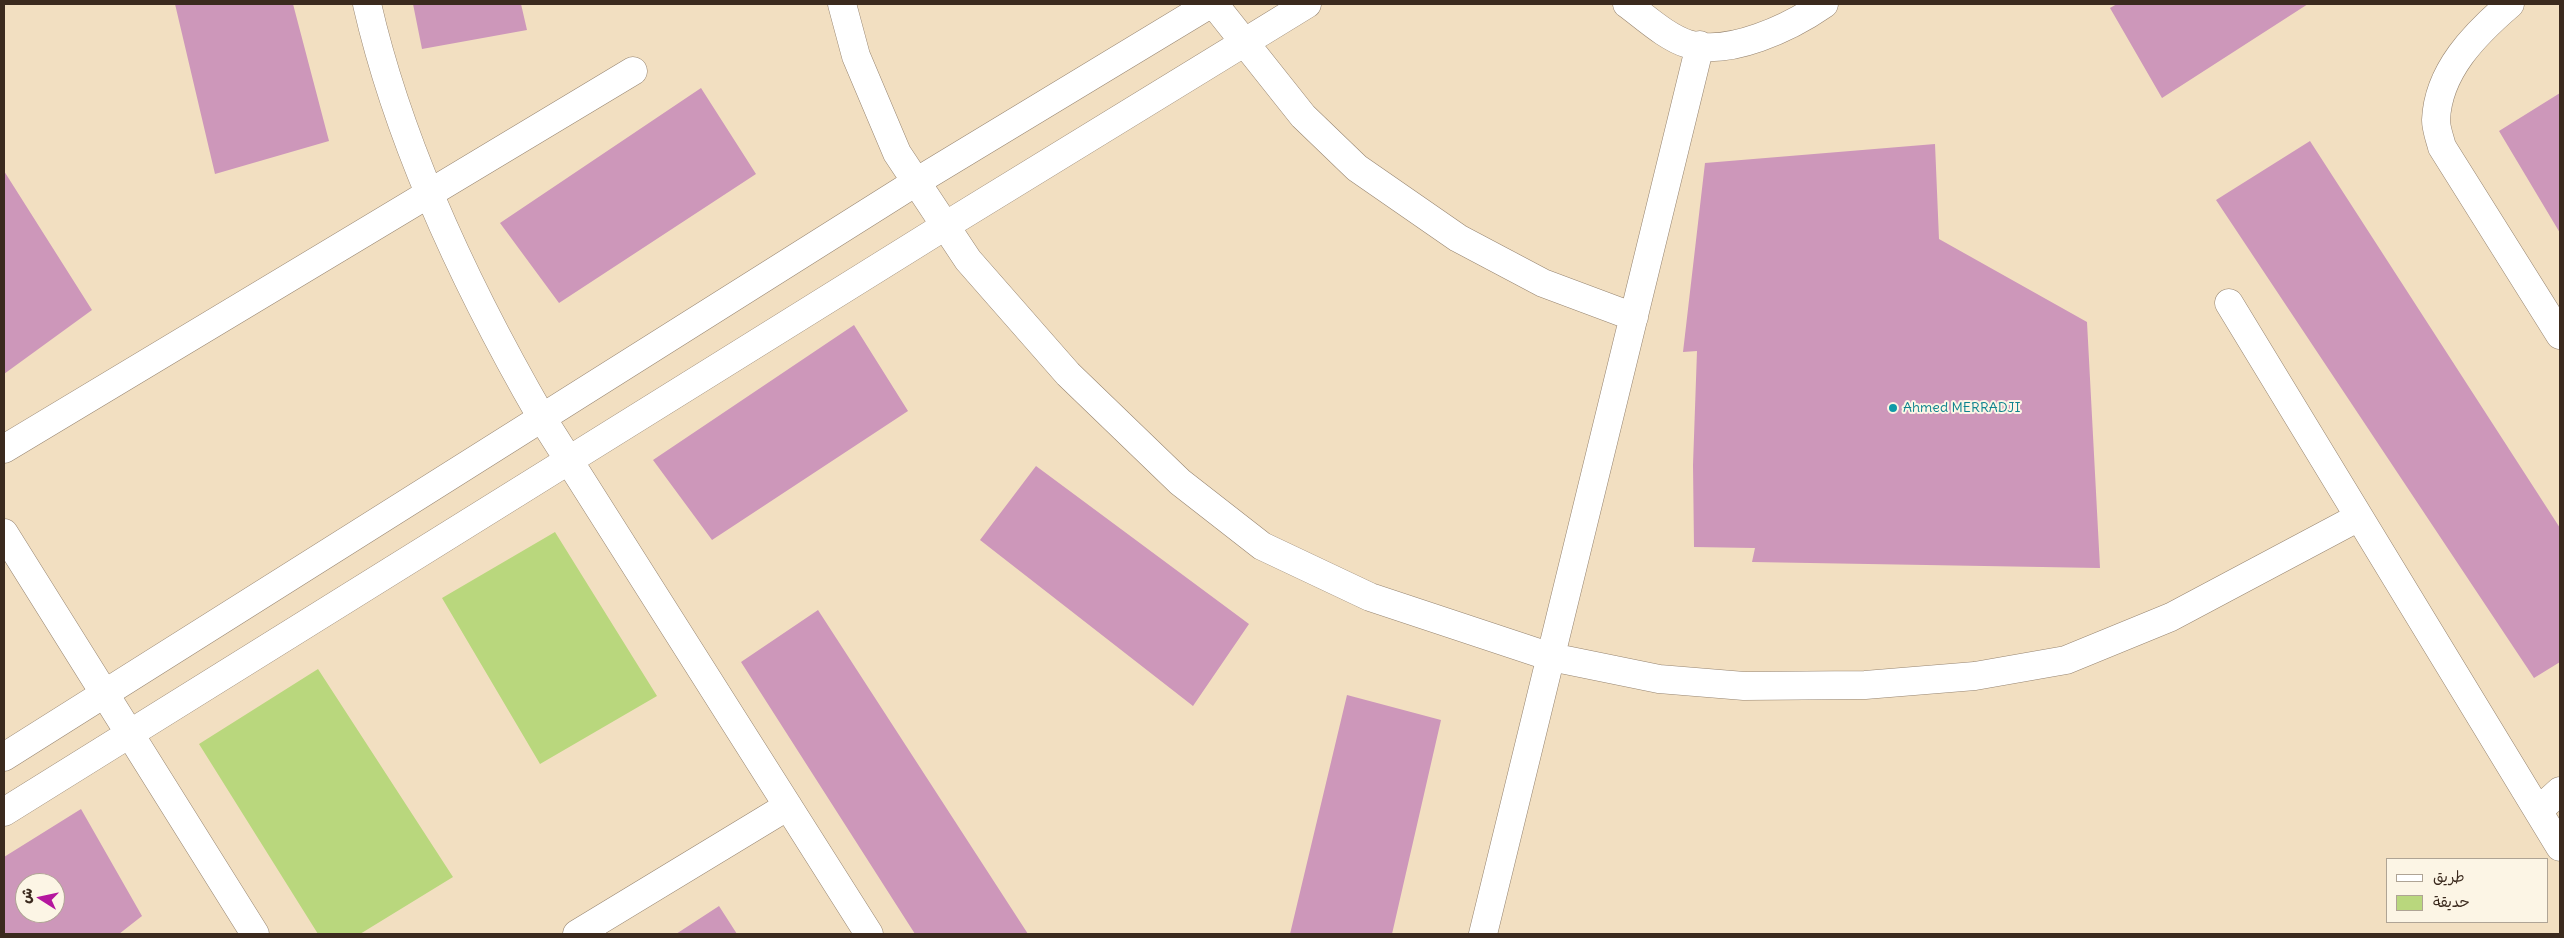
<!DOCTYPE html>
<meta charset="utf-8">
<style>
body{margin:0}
#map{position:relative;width:2564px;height:938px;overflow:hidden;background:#f2dfc1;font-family:Delius,"Playpen Sans Arabic",sans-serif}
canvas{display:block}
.frame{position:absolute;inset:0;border:5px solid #3b2a1e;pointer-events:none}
.legend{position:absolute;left:2386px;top:858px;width:162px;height:65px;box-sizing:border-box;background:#fcf5e5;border:1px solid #afa495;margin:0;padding:6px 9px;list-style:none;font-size:15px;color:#3b2a1e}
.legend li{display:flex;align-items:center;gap:10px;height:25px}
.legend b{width:25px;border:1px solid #afa495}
.north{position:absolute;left:15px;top:873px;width:50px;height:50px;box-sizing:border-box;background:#fcf5e5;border:1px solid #afa495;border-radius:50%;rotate:280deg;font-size:14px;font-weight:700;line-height:20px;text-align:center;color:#3b2a1e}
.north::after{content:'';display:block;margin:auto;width:18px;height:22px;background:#b5179e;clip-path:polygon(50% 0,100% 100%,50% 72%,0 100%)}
</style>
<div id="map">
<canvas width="2564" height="938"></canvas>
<div class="frame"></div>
<ul class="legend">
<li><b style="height:6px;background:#fff"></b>طريق</li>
<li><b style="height:14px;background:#b9d77d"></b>حديقة</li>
</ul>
<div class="north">ش</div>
</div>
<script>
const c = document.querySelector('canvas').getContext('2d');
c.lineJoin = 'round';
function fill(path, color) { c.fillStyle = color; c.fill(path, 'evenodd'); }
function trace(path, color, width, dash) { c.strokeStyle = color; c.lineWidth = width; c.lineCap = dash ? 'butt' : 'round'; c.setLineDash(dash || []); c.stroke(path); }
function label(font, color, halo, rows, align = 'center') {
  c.font = font + ' Delius,sans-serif'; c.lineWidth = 4; c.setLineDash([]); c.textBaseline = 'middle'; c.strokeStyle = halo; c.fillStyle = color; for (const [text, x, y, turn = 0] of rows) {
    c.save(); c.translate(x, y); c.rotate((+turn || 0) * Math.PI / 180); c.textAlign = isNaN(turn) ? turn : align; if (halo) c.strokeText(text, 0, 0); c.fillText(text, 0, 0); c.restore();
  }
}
fill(new Path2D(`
 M 555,532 L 657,696 L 540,764 L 442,598 Z
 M 318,669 L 453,877 L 360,934 L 318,934 L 199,744 Z`), '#b9d77d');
fill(new Path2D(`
 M 175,4 L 293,4 L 329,141 L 215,174 Z
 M 413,4 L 521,4 L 527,30 L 422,49 Z
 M 2117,4 L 2308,4 L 2162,98 L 2110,8 Z
 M 701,88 L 756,174 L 559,303 L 500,223 Z
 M 2560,93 L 2560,233 L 2499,131 Z
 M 2310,141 L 2560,528 L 2560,662 L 2534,678 L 2216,200 Z
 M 1935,144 L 1939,239 L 2087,322 L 2100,568 L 1752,562 L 1755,548 L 1694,547 L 1693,465 L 1697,351 L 1683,352 L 1705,163 Z
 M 4,171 L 92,310 L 4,374 Z
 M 854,325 L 908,411 L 712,540 L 653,460 Z
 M 1036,466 L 1249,624 L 1193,706 L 980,540 Z
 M 818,610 L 1028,934 L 915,934 L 741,662 Z
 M 1347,695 L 1441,720 L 1392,934 L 1290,934 Z
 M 81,809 L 142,916 L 119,934 L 4,934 L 4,857 ZM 25,883 L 55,883 L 55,913 L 25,913 Z
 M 719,906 L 737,934 L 676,934 Z`), '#cd97ba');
const street = new Path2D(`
 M 367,4 C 400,148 468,290 542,418 L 869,934
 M 842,4 L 856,56 L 897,153 L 968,260 L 1068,374 L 1180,482 L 1262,546 L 1370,597 L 1551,657 L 1659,679 L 1744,686 L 1865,685 L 1975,676 L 2066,660 L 2171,617 L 2359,517
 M 1214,4 L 1303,116 L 1357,168 L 1458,238 L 1543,283 L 1634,317
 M 1627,4 C 1645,17 1666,37 1688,44 C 1729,57 1791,27 1824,4
 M 2510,4 C 2475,34 2438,71 2436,120 C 2436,129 2440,139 2442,147 L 2560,335
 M 2229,303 L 2560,847
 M 4,449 L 633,71
 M 4,533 L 255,934
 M 4,757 L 916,182 L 1210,4
 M 2539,810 L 2560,791
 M 4,812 L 945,226 L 1307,4
 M 577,934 L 788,806
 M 1483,934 L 1700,45`);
trace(street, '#968470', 29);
trace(street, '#fff', 28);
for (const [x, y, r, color] of [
 [1893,408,5,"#0f9aa8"]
]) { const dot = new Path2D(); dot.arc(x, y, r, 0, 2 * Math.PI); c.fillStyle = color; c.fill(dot); trace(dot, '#fcf5e5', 2); }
label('14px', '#0d838f', '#fcf5e5', [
 ["Ahmed MERRADJI",1903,408]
], 'left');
</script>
